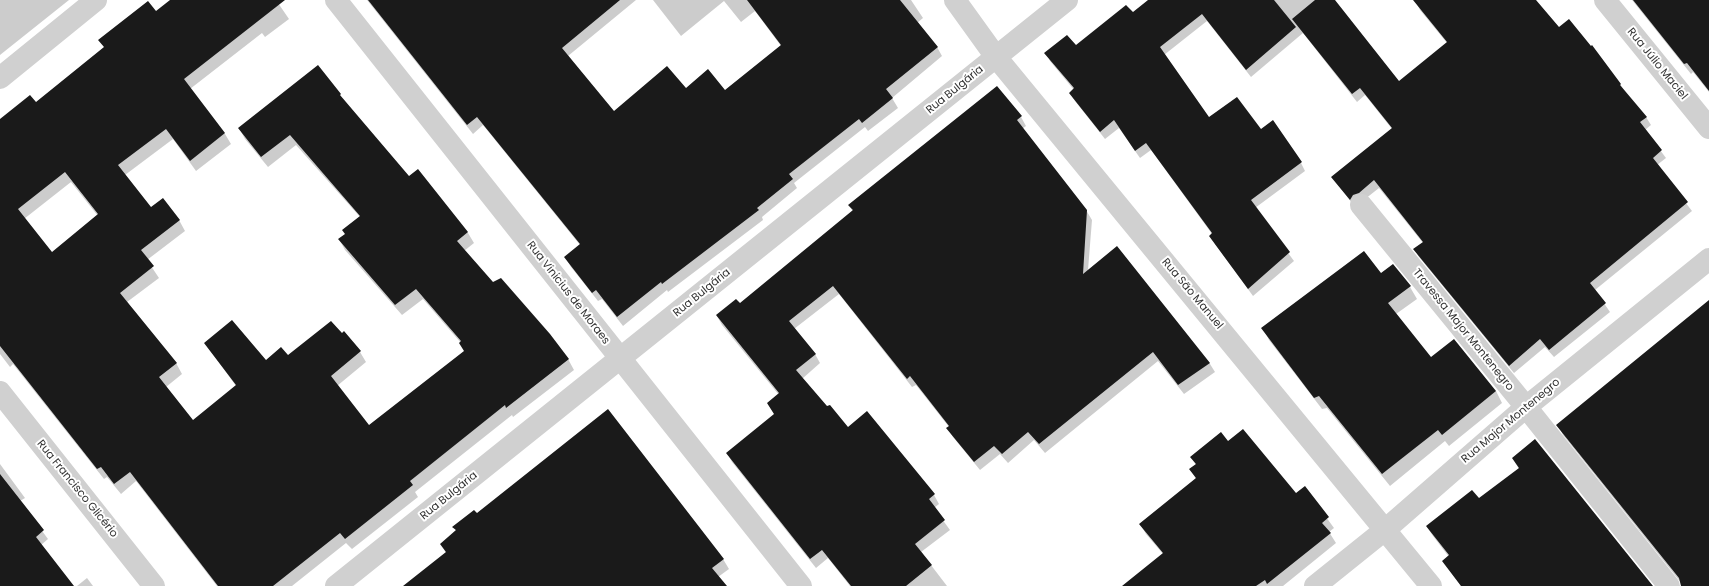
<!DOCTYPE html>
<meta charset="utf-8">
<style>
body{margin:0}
canvas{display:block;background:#fff}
</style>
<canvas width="1709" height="586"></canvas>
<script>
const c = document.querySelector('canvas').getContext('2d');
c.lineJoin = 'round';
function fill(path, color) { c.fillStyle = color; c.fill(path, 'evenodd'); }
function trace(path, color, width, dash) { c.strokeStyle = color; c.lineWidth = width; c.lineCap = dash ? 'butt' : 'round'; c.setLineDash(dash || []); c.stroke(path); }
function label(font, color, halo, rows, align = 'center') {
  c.font = font + ' Poppins,sans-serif'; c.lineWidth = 4; c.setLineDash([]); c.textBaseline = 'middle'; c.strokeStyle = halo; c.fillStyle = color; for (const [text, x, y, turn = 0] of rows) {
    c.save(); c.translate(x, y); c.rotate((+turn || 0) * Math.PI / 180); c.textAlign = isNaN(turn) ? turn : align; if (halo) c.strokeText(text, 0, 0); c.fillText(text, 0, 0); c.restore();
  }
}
fill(new Path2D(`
 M 0,0 L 69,0 L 0,55 Z
 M 171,0 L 276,0 L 289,19 L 265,37 L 262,33 L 190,89 L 225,134 L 231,144 L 196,171 L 173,139 L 125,175 L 151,208 L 179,220 L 185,231 L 147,260 L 159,278 L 127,302 L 176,363 L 182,374 L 166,387 L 193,422 L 236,386 L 205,343 L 266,362 L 287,357 L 360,352 L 366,362 L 337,386 L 369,427 L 465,352 L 461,343 L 423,299 L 402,315 L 345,250 L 339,239 L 346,234 L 360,217 L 296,145 L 268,167 L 245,139 L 239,128 L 318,67 L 345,103 L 409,178 L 418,171 L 468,233 L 474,243 L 464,251 L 493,283 L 568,359 L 574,370 L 513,417 L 512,415 L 415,492 L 418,497 L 352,549 L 346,543 L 292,586 L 217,586 L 136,481 L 121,494 L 107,477 L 104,479 L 13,364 L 10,367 L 0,354 L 0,120 L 36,103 L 105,48 L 100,40 L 156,13 ZM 71,182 L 98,216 L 52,254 L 24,219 Z
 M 367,0 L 636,0 L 568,56 L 614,112 L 686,90 L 724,91 L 781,46 L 755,11 L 741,22 L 724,1 L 681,36 L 653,0 L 911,0 L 923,18 L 917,23 L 937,47 L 942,56 L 892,98 L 898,108 L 868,131 L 865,127 L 794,183 L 797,188 L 762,217 L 763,220 L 668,292 L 667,290 L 623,326 L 602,299 L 598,301 L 571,267 L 565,257 L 580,245 L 483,125 L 473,134 Z
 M 1150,0 L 1334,0 L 1399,82 L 1447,43 L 1420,10 L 1416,2 L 1418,0 L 1534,0 L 1559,28 L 1620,84 L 1625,92 L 1646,117 L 1651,125 L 1645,130 L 1666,158 L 1657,165 L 1692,211 L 1595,290 L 1610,312 L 1554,357 L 1545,347 L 1514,373 L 1419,257 L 1415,250 L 1423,243 L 1379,188 L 1355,207 L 1332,177 L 1392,129 L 1365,95 L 1357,102 L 1303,33 L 1251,77 L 1207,21 L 1164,55 L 1209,118 L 1260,131 L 1301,163 L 1305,171 L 1255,208 L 1294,261 L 1253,296 L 1215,244 L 1212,234 L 1151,150 L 1140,158 L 1119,128 L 1105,139 L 1075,101 L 1070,93 L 1074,90 L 1050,61 L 1046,53 L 1075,47 L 1132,13 Z
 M 1632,0 L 1709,0 L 1709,92 L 1693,72 L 1691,74 Z
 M 1021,117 L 1026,126 L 1022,129 L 1086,210 L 1092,220 L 1088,270 L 1117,247 L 1210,364 L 1215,372 L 1184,394 L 1158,361 L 1045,453 L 1034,440 L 1008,463 L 1000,454 L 980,470 L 953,437 L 948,428 L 949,427 L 916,385 L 912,387 L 839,294 L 794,329 L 815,354 L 820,363 L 802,379 L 827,408 L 847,428 L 934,495 L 939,504 L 934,508 L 950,530 L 921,552 L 947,586 L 850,586 L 828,558 L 816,568 L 732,462 L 727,453 L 775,415 L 768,404 L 779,395 L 722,325 L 717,316 L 740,305 L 853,212 L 849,205 Z
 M 1393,265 L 1410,287 L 1417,299 L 1396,314 L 1431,359 L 1496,391 L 1502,403 L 1449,446 L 1445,441 L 1390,486 L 1327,408 L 1322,409 L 1269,340 L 1263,328 L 1380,274 Z
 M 1709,302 L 1709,586 L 1682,586 L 1682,584 L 1563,435 L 1558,425 Z
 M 1228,442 L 1296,495 L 1305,488 L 1334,528 L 1329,532 L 1336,543 L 1283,586 L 1123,586 L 1163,554 L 1146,534 L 1140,524 L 1196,479 L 1191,470 L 1196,465 L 1191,457 Z
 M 1513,459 L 1652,586 L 1461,586 L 1444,562 L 1449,557 L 1433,536 L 1427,527 L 1479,499 L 1519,469 Z
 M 0,464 L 25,498 L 20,501 L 48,539 L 41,545 L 73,586 L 0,586 Z
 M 477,515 L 723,559 L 729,569 L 718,577 L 725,586 L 407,586 L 446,553 L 441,544 L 456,531 L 454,527 Z
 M 87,578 L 93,586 L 77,586 Z`), '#0003');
fill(new Path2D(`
 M 170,0 L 285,0 L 184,79 L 225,133 L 190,161 L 166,129 L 118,165 L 151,207 L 163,198 L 180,220 L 141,250 L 154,266 L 120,293 L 177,363 L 159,377 L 193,420 L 236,385 L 204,343 L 232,320 L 266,360 L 281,347 L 288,355 L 331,321 L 342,333 L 344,331 L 361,351 L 331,376 L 369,425 L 464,351 L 459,343 L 461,341 L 416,289 L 395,305 L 338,239 L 345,234 L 342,230 L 360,216 L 290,135 L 261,157 L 238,128 L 318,65 L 341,94 L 340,95 L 409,176 L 418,169 L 468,232 L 457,241 L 493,282 L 501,278 L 550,334 L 569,359 L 506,408 L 505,405 L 410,481 L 413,485 L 345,539 L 340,533 L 273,586 L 218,586 L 130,472 L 114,484 L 101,467 L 97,469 L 0,346 L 0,119 L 30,95 L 36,102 L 104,47 L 98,40 L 148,1 L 156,11 ZM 65,172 L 98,214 L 52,252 L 18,209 Z
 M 368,0 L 620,0 L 562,48 L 614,111 L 667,66 L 686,88 L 708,69 L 725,90 L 781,45 L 747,0 L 900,0 L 938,47 L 886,89 L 893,98 L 862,123 L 859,119 L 789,174 L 793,179 L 757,208 L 759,210 L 662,284 L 661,282 L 617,317 L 596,290 L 592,293 L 564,257 L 580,244 L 477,117 L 467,125 Z
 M 1148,0 L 1274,0 L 1296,27 L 1246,70 L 1202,14 L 1160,47 L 1209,117 L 1237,97 L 1261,129 L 1273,120 L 1302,162 L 1251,200 L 1290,252 L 1248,289 L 1209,236 L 1212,233 L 1146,143 L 1135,151 L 1114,120 L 1100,132 L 1069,93 L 1074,88 L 1044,53 L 1067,35 L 1076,45 L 1126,5 L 1133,12 Z
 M 1315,0 L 1335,0 L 1399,81 L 1447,42 L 1413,0 L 1536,0 L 1559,27 L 1569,19 L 1591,46 L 1592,45 L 1621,84 L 1620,85 L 1647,117 L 1640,122 L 1662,150 L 1653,158 L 1688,202 L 1590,283 L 1606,303 L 1549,350 L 1540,339 L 1509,366 L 1413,249 L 1423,242 L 1374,180 L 1359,193 L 1353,195 L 1350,200 L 1331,177 L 1392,128 L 1360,88 L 1352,94 L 1292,19 Z
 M 1633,0 L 1709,0 L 1709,91 L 1687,63 L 1684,64 Z
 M 997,86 L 1022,116 L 1017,120 L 1087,210 L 1083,274 L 1117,246 L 1210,363 L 1178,385 L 1153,352 L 1039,444 L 1028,432 L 1002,454 L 994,446 L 974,462 L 946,428 L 949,426 L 910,376 L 907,379 L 833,286 L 789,321 L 816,354 L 796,370 L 827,406 L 830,405 L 848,427 L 867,411 L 935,494 L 929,499 L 945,520 L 915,544 L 932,565 L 906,586 L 851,586 L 822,550 L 810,559 L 726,453 L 774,414 L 767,403 L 779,393 L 716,315 L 736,299 L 740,303 L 853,210 L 848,205 Z
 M 1364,251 L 1381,273 L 1393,264 L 1411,286 L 1388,303 L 1431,357 L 1454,339 L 1496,391 L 1442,435 L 1438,430 L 1382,474 L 1319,396 L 1314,398 L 1261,328 Z
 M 1709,300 L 1709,586 L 1681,586 L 1679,578 L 1556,425 Z
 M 608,409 L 724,559 L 712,568 L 727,586 L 403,586 L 446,552 L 440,544 L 456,530 L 452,527 L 474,510 L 477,513 Z
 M 1243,429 L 1296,493 L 1305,486 L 1329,517 L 1322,523 L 1331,533 L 1267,584 L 1265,580 L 1256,586 L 1122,586 L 1163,553 L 1139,524 L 1196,478 L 1189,469 L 1196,464 L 1190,457 L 1221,432 L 1228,441 Z
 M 1535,439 L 1653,586 L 1461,586 L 1442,561 L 1449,555 L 1426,526 L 1472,490 L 1479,498 L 1519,468 L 1512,458 Z
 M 0,474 L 44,530 L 36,537 L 74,586 L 0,586 Z`), '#1a1a1a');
trace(new Path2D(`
 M 336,0 L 801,586
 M 955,0 L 996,57 L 1431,586
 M 1605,0 L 1709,128
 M 0,78 L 96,0
 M 1361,205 L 1526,407 L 1669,586
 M 0,392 L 154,586
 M 336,586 L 1067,0
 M 1315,586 L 1386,529 L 1526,407 L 1709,259`), '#d0d0d0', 22);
label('11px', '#333', '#fff', [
 ["Rua Júlio Maciel",1657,64,51],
 ["Rua Bulgária",955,90,-39],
 ["Rua Vinicius de Moraes",568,293,52],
 ["Rua Bulgária",702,293,-39],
 ["Rua São Manuel",1192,294,50],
 ["Travessa Major Montenegro",1463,330,51],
 ["Rua Major Montenegro",1511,421,-40],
 ["Rua Francisco Glicério",77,489,51],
 ["Rua Bulgária",449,496,-39]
]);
</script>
